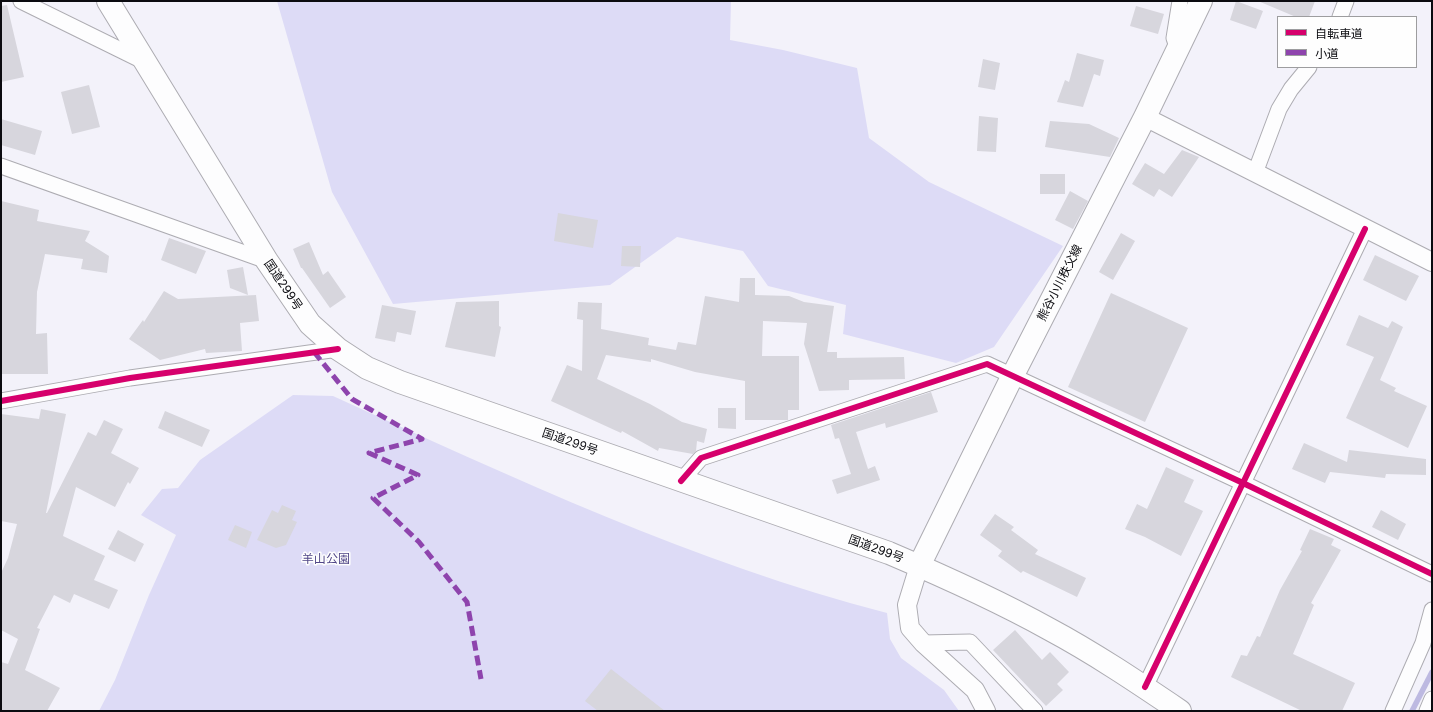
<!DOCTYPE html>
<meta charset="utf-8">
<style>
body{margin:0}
#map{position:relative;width:1433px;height:712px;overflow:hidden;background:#f3f2fa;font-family:Inter,"Noto Sans JP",sans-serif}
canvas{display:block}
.frame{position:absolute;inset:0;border:2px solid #0b0b10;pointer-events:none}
.legend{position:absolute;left:1277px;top:16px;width:140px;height:52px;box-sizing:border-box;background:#fefefe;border:1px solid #9d9d9f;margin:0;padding:5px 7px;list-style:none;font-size:12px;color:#0b0b10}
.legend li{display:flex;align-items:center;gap:8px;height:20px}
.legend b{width:20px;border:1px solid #9d9d9f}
</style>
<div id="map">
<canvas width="1433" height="712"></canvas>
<div class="frame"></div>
<ul class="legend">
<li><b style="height:5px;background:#d6006c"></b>自転車道</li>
<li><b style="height:5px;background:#8e44ad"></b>小道</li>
</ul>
</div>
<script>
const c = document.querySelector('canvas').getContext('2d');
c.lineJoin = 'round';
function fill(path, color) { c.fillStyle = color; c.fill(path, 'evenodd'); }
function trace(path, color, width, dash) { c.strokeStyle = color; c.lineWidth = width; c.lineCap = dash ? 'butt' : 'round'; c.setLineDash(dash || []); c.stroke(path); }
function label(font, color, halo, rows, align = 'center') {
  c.font = font + ' Inter,"Noto Sans JP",sans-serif'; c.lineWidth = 3; c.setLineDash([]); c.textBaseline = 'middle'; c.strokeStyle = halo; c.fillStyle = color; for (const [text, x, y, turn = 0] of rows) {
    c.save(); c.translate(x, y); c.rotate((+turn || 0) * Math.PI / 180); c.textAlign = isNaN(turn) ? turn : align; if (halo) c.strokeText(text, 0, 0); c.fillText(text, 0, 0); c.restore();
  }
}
fill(new Path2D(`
 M 277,1 L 731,1 L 730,40 L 783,50 L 857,68 L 869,138 L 929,182 L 1063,246 L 994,347 L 956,363 L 843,334 L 846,305 L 768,286 L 743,251 L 677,237 L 610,285 L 393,304 L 332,192 Z
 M 293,395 L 333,396 C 514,478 694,563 887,613 L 890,639 L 901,658 L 944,690 L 959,711 L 99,711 L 115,680 L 149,595 L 176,535 L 141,515 L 162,489 L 178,488 L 200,460 Z`), '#dddbf6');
trace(new Path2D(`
 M 1412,711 L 1432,672`), '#bdb9e1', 5.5);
fill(new Path2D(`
 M 1236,1 L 1263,11 L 1256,29 L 1230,20 Z
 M 1258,1 L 1315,1 L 1309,17 L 1296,17 Z
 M 7,5 L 24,77 L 1,82 L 1,6 Z
 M 1136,6 L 1164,14 L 1158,34 L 1130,26 Z
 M 1077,53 L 1104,60 L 1100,76 L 1094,74 L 1083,107 L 1057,102 L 1065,80 L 1069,82 Z
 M 983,59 L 1000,63 L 995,90 L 978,87 Z
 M 89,85 L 100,127 L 72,134 L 61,92 Z
 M 979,116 L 998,118 L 996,152 L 977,151 Z
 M 1,119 L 42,131 L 35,155 L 1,145 Z
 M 1050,121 L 1089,124 L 1119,138 L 1110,157 L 1045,147 Z
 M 1182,150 L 1199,157 L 1172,197 L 1159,189 L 1154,197 L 1132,184 L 1145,163 L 1164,174 Z
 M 1040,174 L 1065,174 L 1065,194 L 1040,194 Z
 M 1070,191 L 1088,201 L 1073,229 L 1055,220 Z
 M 1,201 L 39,210 L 37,221 L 90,231 L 85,241 L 109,256 L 107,273 L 81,269 L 83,259 L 45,254 L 37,292 L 36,334 L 47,333 L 48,374 L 1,374 Z
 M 558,213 L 598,220 L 593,248 L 554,241 Z
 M 1121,233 L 1135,241 L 1113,280 L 1099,272 Z
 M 169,238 L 206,251 L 196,274 L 161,260 Z
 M 309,242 L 323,275 L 328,271 L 346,297 L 330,308 L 302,268 L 301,268 L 293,249 Z
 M 622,246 L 641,246 L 640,267 L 621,266 Z
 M 1375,255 L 1419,276 L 1406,301 L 1363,280 Z
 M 243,267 L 248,295 L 230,288 L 227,270 Z
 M 740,278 L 755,278 L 755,295 L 789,296 L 804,302 L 834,306 L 827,352 L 837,352 L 837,358 L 904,357 L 905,379 L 849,380 L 849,390 L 819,391 L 804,344 L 807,323 L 763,321 L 762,356 L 799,356 L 799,410 L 788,410 L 788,420 L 745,420 L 745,381 L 695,372 L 651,359 L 651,362 L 606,355 L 597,379 L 650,404 L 682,422 L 707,429 L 704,443 L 697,441 L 696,451 L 693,454 L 659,448 L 658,451 L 622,431 L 621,433 L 551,401 L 567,365 L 582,371 L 583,320 L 577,319 L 578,302 L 602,303 L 601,329 L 649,338 L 648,345 L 676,350 L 678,342 L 696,345 L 705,296 L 739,302 Z
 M 164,291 L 178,299 L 256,295 L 259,321 L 240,323 L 242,351 L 206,353 L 205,349 L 160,360 L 129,339 L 143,320 L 144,322 Z
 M 1111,293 L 1188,328 L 1145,422 L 1068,387 Z
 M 499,301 L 499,326 L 501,327 L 495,357 L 445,347 L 456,302 Z
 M 382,305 L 416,311 L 411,335 L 397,332 L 395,342 L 375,338 Z
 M 1359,315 L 1388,328 L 1392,321 L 1403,327 L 1380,380 L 1396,388 L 1394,391 L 1427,406 L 1408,448 L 1346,418 L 1374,357 L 1346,345 Z
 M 931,392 L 938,412 L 886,428 L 885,423 L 856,432 L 868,469 L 875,466 L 880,480 L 837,494 L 832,480 L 851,474 L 839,438 L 835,439 L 831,425 Z
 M 718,408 L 736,408 L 736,429 L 718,428 Z
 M 41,409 L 66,414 L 46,513 L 47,513 L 88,432 L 96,436 L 104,420 L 123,429 L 111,453 L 139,468 L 130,484 L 128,482 L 115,507 L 76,487 L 63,536 L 105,556 L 94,580 L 118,590 L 109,609 L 74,594 L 70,603 L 54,595 L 37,628 L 40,629 L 25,670 L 60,688 L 47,711 L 1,711 L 1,662 L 8,664 L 18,639 L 1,630 L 1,573 L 8,558 L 17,524 L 1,521 L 1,414 L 39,419 Z
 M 165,411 L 210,430 L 202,447 L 158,428 Z
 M 1304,443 L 1347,462 L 1349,450 L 1426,459 L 1426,475 L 1386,474 L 1385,478 L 1330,472 L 1325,483 L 1292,469 Z
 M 1166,467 L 1194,480 L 1184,502 L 1203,511 L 1181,556 L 1145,537 L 1125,529 L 1137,504 L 1147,509 Z
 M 282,505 L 296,511 L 292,520 L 297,522 L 286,545 L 276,548 L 257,540 L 272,510 L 278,513 Z
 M 1381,510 L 1406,524 L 1398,540 L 1372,527 Z
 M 995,514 L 1014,527 L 1011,530 L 1038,550 L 1035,554 L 1086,578 L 1077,597 L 1023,571 L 1021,573 L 998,556 L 1002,551 L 980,535 Z
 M 235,525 L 252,532 L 246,548 L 228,540 Z
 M 1310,529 L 1334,539 L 1331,545 L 1341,550 L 1311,603 L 1314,605 L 1293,654 L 1355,683 L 1342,711 L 1302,711 L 1231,677 L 1241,655 L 1247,656 L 1257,636 L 1260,637 L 1280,590 L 1302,551 L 1300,550 Z
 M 118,530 L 144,544 L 135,562 L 108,549 Z
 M 1015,630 L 1042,660 L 1050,652 L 1069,672 L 1057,684 L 1063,690 L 1046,706 L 993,650 Z
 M 611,669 L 665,711 L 598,711 L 585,701 Z`), '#d7d6dd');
const minor = new Path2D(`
 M 21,1 L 145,62
 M 1340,17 L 1346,1
 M 1177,47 L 1174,38 L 1180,1
 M 1,166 L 267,261
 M 1255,173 L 1279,109 L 1291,89 L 1309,67
 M 1,401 L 130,378 L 338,349
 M 681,481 L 701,458 L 987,364 L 1243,483 L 1432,574
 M 923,643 L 970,642 L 1035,711
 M 1145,687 L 1365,229
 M 1393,711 L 1423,643 L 1432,610
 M 1427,711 L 1432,699`);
const tertiary = new Path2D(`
 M 1145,117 L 1432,262
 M 919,566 L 907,605 L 910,628 L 923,643 L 975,690 L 986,711`);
const primary = new Path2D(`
 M 919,566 L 1013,375 L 1145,117 L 1201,1`);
const trunk = new Path2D(`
 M 108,1 L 267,261 L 310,324 L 338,349 L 367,368 L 400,382 L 889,553 C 943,576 997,600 1049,629 C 1094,653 1137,682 1180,711`);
trace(minor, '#adacb2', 17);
trace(tertiary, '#adacb2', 20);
trace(primary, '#adacb2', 24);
trace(trunk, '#adacb2', 24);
trace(minor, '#fdfdfe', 15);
trace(tertiary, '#fdfdfe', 18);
trace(primary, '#fdfdfe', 22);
trace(trunk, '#fdfdfe', 22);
trace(new Path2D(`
 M 314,352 L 352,399 L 422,439 L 369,453 L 418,475 L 373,498 L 419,542 L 467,602 L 481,679`), '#8e44ad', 5, [10, 5]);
trace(new Path2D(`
 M 1,401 L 130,378 L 338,349
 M 681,481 L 701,458 L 987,364 L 1243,483 L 1432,574
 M 1145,687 L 1365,229`), '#d6006c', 6);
label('12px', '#0b0b10', '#fefefe', [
 ["熊谷小川秩父線",1060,283,-63],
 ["国道299号",283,285,56],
 ["国道299号",570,442,19],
 ["国道299号",876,549,20]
]);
label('12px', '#504687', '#fefefe', [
 ["羊山公園",326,559]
]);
</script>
